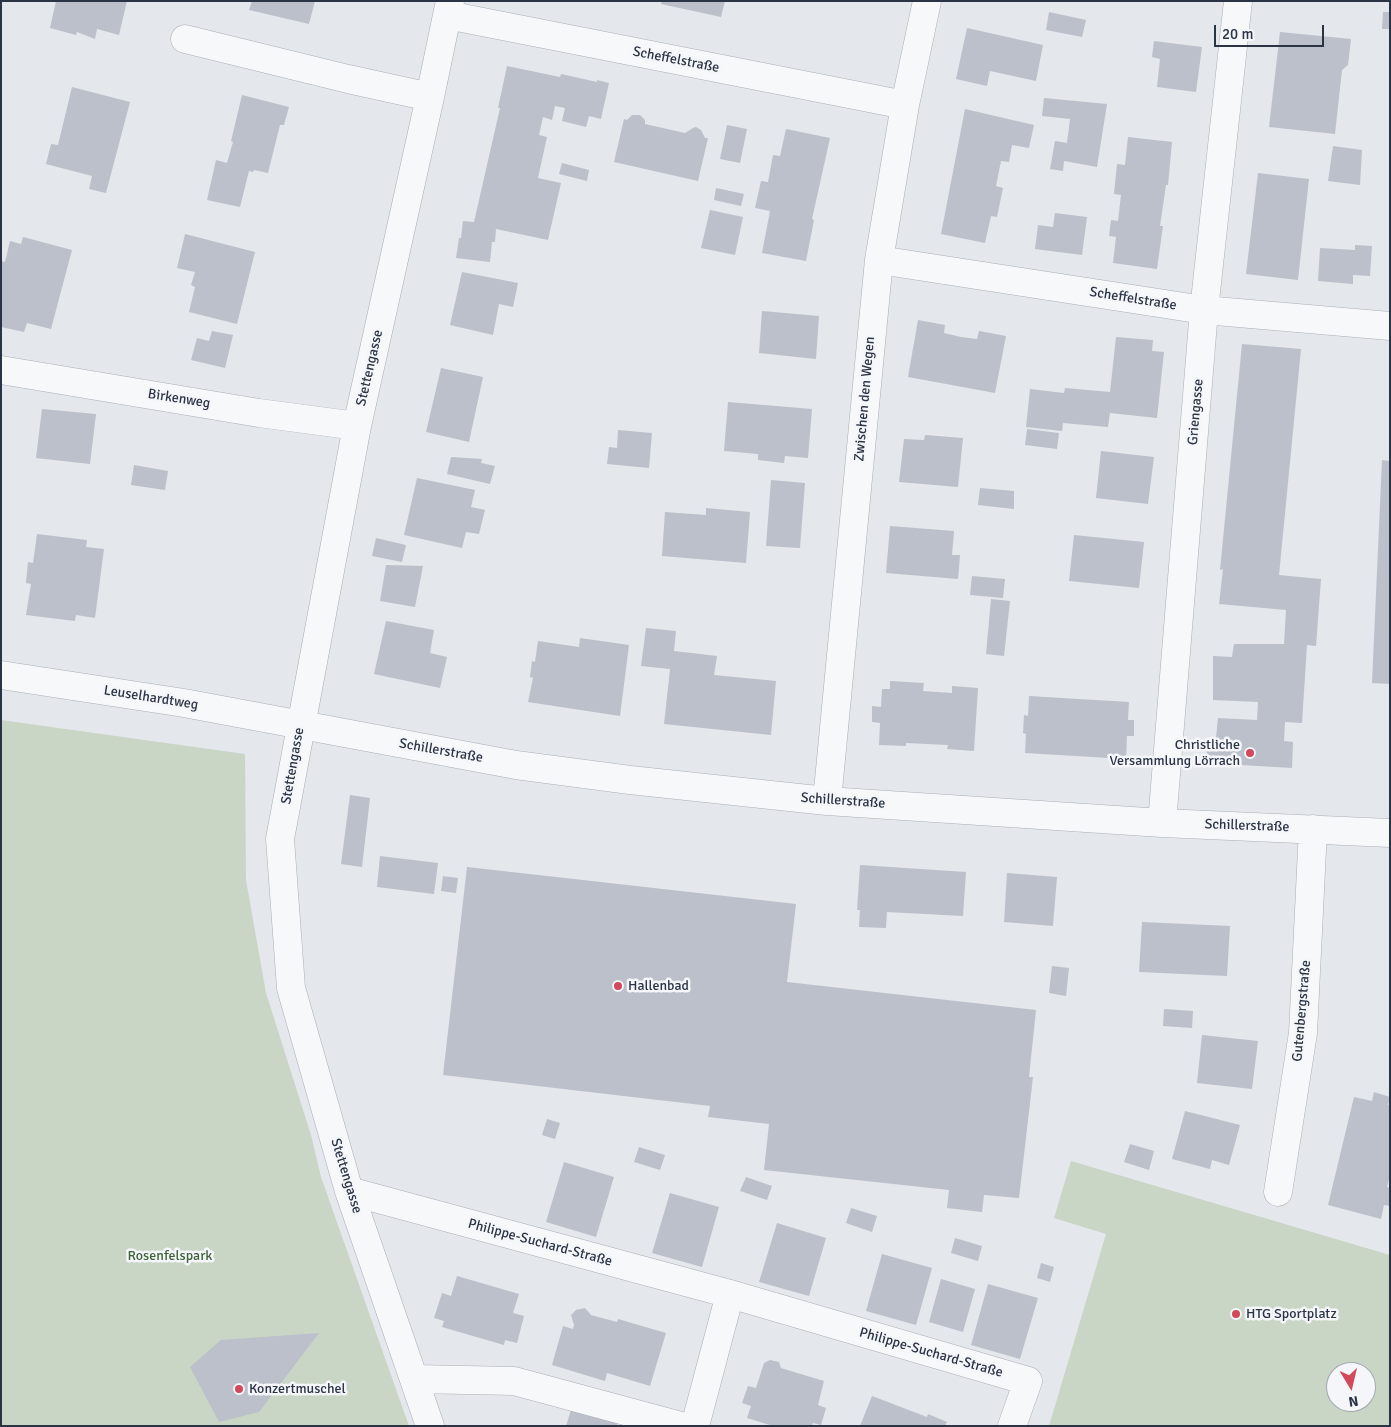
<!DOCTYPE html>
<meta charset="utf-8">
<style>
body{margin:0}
#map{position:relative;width:1391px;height:1427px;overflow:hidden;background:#e4e7ec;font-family:Signika,sans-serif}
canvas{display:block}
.frame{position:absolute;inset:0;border:2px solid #2b3445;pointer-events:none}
.north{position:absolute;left:1326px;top:1362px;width:50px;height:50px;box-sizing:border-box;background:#f4f6f9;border:1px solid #a4a8b1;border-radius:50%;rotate:171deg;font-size:14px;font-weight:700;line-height:20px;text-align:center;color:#2b3445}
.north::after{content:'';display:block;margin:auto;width:18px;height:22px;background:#d1495b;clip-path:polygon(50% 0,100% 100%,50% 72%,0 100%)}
.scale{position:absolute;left:1214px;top:25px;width:110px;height:22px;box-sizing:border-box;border:2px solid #2b3445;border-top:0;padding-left:6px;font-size:15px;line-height:18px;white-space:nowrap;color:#2b3445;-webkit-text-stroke:4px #f4f6f9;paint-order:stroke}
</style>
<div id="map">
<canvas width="1391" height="1427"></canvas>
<div class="frame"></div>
<div class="north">N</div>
<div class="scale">20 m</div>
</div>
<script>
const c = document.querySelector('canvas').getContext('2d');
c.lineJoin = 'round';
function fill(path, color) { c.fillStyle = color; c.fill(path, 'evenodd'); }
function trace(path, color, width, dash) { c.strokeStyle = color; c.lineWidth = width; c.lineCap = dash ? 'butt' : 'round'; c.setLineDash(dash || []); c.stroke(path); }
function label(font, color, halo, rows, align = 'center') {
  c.font = font + ' Signika,sans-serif'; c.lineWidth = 5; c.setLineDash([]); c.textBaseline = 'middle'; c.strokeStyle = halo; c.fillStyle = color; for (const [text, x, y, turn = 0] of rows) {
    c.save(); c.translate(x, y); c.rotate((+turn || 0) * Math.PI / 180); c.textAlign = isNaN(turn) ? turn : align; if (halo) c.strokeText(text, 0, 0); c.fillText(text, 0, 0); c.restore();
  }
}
fill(new Path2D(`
 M 1,720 L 245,754 L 246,880 L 266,993 L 311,1135 L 321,1177 L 409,1426 L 1,1426 Z
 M 1071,1161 L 1390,1255 L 1390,1426 L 1049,1426 L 1106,1234 L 1054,1218 ZM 1336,1372 L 1366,1372 L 1366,1402 L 1336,1402 Z`), '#c9d6c5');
fill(new Path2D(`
 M 56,1 L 127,1 L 119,35 L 97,29 L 95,39 L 77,32 L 76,35 L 50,28 Z
 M 252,1 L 315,1 L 309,24 L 249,10 Z
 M 662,1 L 725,1 L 721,17 L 661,4 Z
 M 1049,12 L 1086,20 L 1082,37 L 1046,30 Z
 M 1383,12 L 1390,12 L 1390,29 L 1382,29 Z
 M 967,28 L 1043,45 L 1036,81 L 990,71 L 987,86 L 956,79 Z
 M 1280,32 L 1351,39 L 1348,65 L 1342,70 L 1335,134 L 1269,127 Z
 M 1154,41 L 1202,47 L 1196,92 L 1157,87 L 1160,59 L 1152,57 Z
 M 507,66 L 560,77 L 561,74 L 597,82 L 597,80 L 609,83 L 601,119 L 589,116 L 586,127 L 562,121 L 565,108 L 555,106 L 552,120 L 543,117 L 539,135 L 547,137 L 538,178 L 561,183 L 548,240 L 496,229 L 495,242 L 492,242 L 490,262 L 456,258 L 459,238 L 461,238 L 463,221 L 474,222 L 500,108 L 498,108 Z
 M 72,87 L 130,102 L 106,193 L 89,189 L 92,176 L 46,164 L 51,144 L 58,145 Z
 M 242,95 L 289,107 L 284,125 L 280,125 L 268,173 L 254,170 L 253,172 L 249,171 L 240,207 L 207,200 L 216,160 L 227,163 L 233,142 L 231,141 Z
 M 1044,98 L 1107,104 L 1097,167 L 1064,161 L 1063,171 L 1050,169 L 1055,141 L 1067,143 L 1070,119 L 1042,116 Z
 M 965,109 L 1034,125 L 1029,148 L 1012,145 L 1009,162 L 1001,161 L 996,186 L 1003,188 L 997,217 L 991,216 L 985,243 L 941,234 Z
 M 632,115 L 640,115 L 645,120 L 645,124 L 685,133 L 693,128 L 696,127 L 701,130 L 705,138 L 708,138 L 698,181 L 614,162 L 624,119 L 627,120 Z
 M 727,125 L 747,129 L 740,163 L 720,159 Z
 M 786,129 L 830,138 L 812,219 L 814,220 L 806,261 L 762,253 L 770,211 L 755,208 L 761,181 L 768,182 L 773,155 L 780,156 Z
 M 1128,137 L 1172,142 L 1168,185 L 1166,185 L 1160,226 L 1163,226 L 1157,269 L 1113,263 L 1116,237 L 1109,236 L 1111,220 L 1118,221 L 1121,195 L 1114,194 L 1117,164 L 1125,165 Z
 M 1333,146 L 1362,150 L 1360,185 L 1328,181 Z
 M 562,163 L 589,170 L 587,181 L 559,174 Z
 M 1258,173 L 1309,179 L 1298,280 L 1246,274 Z
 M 716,188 L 744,194 L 741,206 L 714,200 Z
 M 710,210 L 743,217 L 735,255 L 701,248 Z
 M 1055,213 L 1087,217 L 1082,255 L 1035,249 L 1038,225 L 1053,227 Z
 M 185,234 L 255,252 L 237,324 L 189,312 L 195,287 L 191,285 L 195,272 L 177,268 Z
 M 23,237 L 72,250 L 51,329 L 27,323 L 24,332 L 1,327 L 1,261 L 5,262 L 10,241 L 21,244 Z
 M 1355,245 L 1372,246 L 1370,276 L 1353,275 L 1353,284 L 1318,281 L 1320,248 L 1355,250 Z
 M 462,272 L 518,283 L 513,307 L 499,304 L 493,335 L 450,325 Z
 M 762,311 L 819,316 L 816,359 L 759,353 Z
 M 918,320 L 945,325 L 944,333 L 961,337 L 977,339 L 979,331 L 1006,336 L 995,393 L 908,377 Z
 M 212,331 L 233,335 L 225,368 L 191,360 L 197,338 L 209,341 Z
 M 1116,337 L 1153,340 L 1152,351 L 1164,352 L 1157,418 L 1110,413 L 1108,427 L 1063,423 L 1062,431 L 1026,427 L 1030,389 L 1064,393 L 1065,388 L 1110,392 Z
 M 1242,344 L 1301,349 L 1279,575 L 1321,579 L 1316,646 L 1307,645 L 1302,723 L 1285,722 L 1284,741 L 1293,742 L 1292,768 L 1206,763 L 1208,738 L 1216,738 L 1218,718 L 1257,720 L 1258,702 L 1213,700 L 1213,656 L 1232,657 L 1234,644 L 1284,644 L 1286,610 L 1219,604 L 1223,569 L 1220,570 Z
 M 441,368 L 483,377 L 469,442 L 426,432 Z
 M 728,402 L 812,409 L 808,458 L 785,456 L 784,463 L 758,460 L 758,454 L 724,451 Z
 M 42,409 L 96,414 L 90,464 L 36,458 Z
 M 1027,429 L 1059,433 L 1057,449 L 1025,445 Z
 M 618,430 L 652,433 L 649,468 L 607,464 L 609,447 L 617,448 Z
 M 925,435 L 963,438 L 958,487 L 899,482 L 904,439 L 924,440 Z
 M 1101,451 L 1154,457 L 1148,504 L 1096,498 Z
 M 451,457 L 482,459 L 481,463 L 495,466 L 490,484 L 447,474 Z
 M 1382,460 L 1390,461 L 1390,684 L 1372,683 Z
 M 134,465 L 168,471 L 165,490 L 131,485 Z
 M 417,478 L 475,490 L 471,507 L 485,510 L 479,534 L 466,532 L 462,548 L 404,535 Z
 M 771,480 L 805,483 L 800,548 L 766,546 Z
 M 980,488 L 1014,491 L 1014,509 L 978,505 Z
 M 706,508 L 750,512 L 746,563 L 662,556 L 665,512 L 706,515 Z
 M 890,526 L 954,531 L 952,555 L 960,555 L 958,579 L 886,573 Z
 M 37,534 L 87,540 L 86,547 L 104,549 L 95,618 L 76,615 L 75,621 L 26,615 L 31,584 L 26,583 L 28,562 L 33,563 Z
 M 1074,535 L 1144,542 L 1139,588 L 1069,581 Z
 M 376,538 L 406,545 L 402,562 L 372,556 Z
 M 386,565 L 423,566 L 415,607 L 380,601 Z
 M 972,576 L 1005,579 L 1003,598 L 970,595 Z
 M 991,599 L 1010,601 L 1004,656 L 986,654 Z
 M 386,621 L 434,630 L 430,653 L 447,657 L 440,688 L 374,674 Z
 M 646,628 L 676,631 L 674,651 L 717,656 L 714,675 L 776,681 L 771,735 L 664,724 L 670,669 L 641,666 Z
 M 580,638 L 629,645 L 620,716 L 528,702 L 533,678 L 530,677 L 532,661 L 535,662 L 538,641 L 579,647 Z
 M 890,681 L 924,683 L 923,691 L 952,693 L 952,686 L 978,688 L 974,751 L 947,749 L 948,745 L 906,743 L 906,746 L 879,745 L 880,723 L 872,722 L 872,706 L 881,707 L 882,689 L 890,689 Z
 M 1029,696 L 1129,702 L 1128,720 L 1134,720 L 1134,736 L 1127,736 L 1126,759 L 1025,753 L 1026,734 L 1023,733 L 1024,715 L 1028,716 Z
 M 350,795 L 370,798 L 362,867 L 341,864 Z
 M 380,856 L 438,863 L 434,894 L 377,887 Z
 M 860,865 L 966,872 L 963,916 L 887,912 L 886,928 L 859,927 L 860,910 L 857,910 Z
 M 467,867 L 796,904 L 787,982 L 1036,1010 L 1029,1077 L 1033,1077 L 1019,1198 L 984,1195 L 982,1212 L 947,1208 L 949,1190 L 764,1170 L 769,1124 L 708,1117 L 710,1106 L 443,1075 Z
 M 1007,873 L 1057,877 L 1053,926 L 1004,922 Z
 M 443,876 L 458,878 L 456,893 L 441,891 Z
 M 1142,922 L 1230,926 L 1227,976 L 1139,972 Z
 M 1052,966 L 1069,968 L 1066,996 L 1049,993 Z
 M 1164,1009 L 1193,1011 L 1192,1028 L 1163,1026 Z
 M 1202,1035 L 1258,1041 L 1252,1089 L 1197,1083 Z
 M 1374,1092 L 1390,1097 L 1388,1105 L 1390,1105 L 1390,1176 L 1387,1187 L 1390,1188 L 1390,1206 L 1384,1205 L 1381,1219 L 1328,1205 L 1354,1097 L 1372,1101 Z
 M 1185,1111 L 1240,1125 L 1229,1165 L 1212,1160 L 1210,1169 L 1172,1159 Z
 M 547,1119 L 560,1123 L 555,1139 L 542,1135 Z
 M 1130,1144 L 1154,1151 L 1149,1170 L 1124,1162 Z
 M 639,1147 L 665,1155 L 660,1170 L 634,1162 Z
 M 564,1162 L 614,1177 L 596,1237 L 546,1222 Z
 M 746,1177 L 772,1186 L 767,1200 L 740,1191 Z
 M 670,1193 L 719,1207 L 702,1267 L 652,1253 Z
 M 851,1208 L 877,1216 L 872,1232 L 846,1223 Z
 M 777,1223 L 826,1238 L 809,1296 L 759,1282 Z
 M 955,1238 L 982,1246 L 978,1261 L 951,1253 Z
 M 882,1254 L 932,1268 L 916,1325 L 866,1311 Z
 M 1041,1263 L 1054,1267 L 1050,1282 L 1037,1278 Z
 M 457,1276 L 519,1294 L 513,1313 L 524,1316 L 517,1343 L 505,1340 L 504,1345 L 442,1327 L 444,1321 L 434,1318 L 442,1293 L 451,1296 Z
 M 941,1279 L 975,1289 L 963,1332 L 929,1322 Z
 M 988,1284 L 1038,1298 L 1020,1359 L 971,1345 Z
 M 585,1308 L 591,1315 L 617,1322 L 618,1319 L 666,1333 L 650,1386 L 607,1373 L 605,1381 L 552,1365 L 563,1326 L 573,1329 L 574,1325 L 571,1315 L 576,1310 Z
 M 319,1333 L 259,1412 L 219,1422 L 190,1367 L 221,1340 Z
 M 770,1360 L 779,1362 L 781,1368 L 824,1381 L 818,1405 L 826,1408 L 821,1425 L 813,1423 L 812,1426 L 773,1426 L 747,1418 L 751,1406 L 742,1403 L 748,1386 L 756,1388 L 764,1363 Z
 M 872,1396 L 927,1417 L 928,1414 L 947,1422 L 945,1426 L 860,1426 Z
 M 572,1407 L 618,1421 L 617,1426 L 566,1426 Z`), '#bbc0ca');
const minor = new Path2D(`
 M 447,15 L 905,105
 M 185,39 L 348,79 L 430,97
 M 879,260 L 1204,310 L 1390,326
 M 1,370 L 259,413 L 357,426
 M 1,675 L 184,703 L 516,765 L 630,780 L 827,801 L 1162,823 L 1390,833
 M 827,801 L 879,260 L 905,105 L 927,1
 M 1162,823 L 1204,310 L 1238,1
 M 349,1191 L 730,1294 L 1028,1381 L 1012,1426
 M 1278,1192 L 1303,1033 L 1313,829
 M 415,1379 L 514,1381 L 681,1426
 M 430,1426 L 349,1191 L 291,988 L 280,839 L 357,426 L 430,97 L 450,1
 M 695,1426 L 730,1294`);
trace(minor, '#a9aeb7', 29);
trace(minor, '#f7f8fa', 28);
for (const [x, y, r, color] of [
 [1250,753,5,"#d1495b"],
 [618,986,5,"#d1495b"],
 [1236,1314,5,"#d1495b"],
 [239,1389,5,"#d1495b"]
]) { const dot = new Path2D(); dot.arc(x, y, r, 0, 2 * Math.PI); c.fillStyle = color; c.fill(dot); trace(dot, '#f4f6f9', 2); }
label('14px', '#2b3445', '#f4f6f9', [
 ["Scheffelstraße",676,60,11],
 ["Scheffelstraße",1133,299,9],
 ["Stettengasse",370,368,-77],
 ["Birkenweg",179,399,9],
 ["Zwischen den Wegen",865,399,-85],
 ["Griengasse",1196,412,-85],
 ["Leuselhardtweg",151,698,9],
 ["Schillerstraße",441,751,10],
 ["Stettengasse",293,766,-80],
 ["Schillerstraße",843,801,4],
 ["Schillerstraße",1247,826,2],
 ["Gutenbergstraße",1302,1011,-85],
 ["Stettengasse",346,1176,73],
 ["Philippe-Suchard-Straße",540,1243,15],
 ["Philippe-Suchard-Straße",931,1353,16]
]);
label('14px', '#2b3445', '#f4f6f9', [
 ["Christliche",1240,745,"right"],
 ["Versammlung Lörrach",1240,761,"right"],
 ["Hallenbad",628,986],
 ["HTG Sportplatz",1246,1314],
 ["Konzertmuschel",249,1389]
], 'left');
label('14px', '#3f6138', '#f4f6f9', [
 ["Rosenfelspark",170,1256]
]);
</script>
